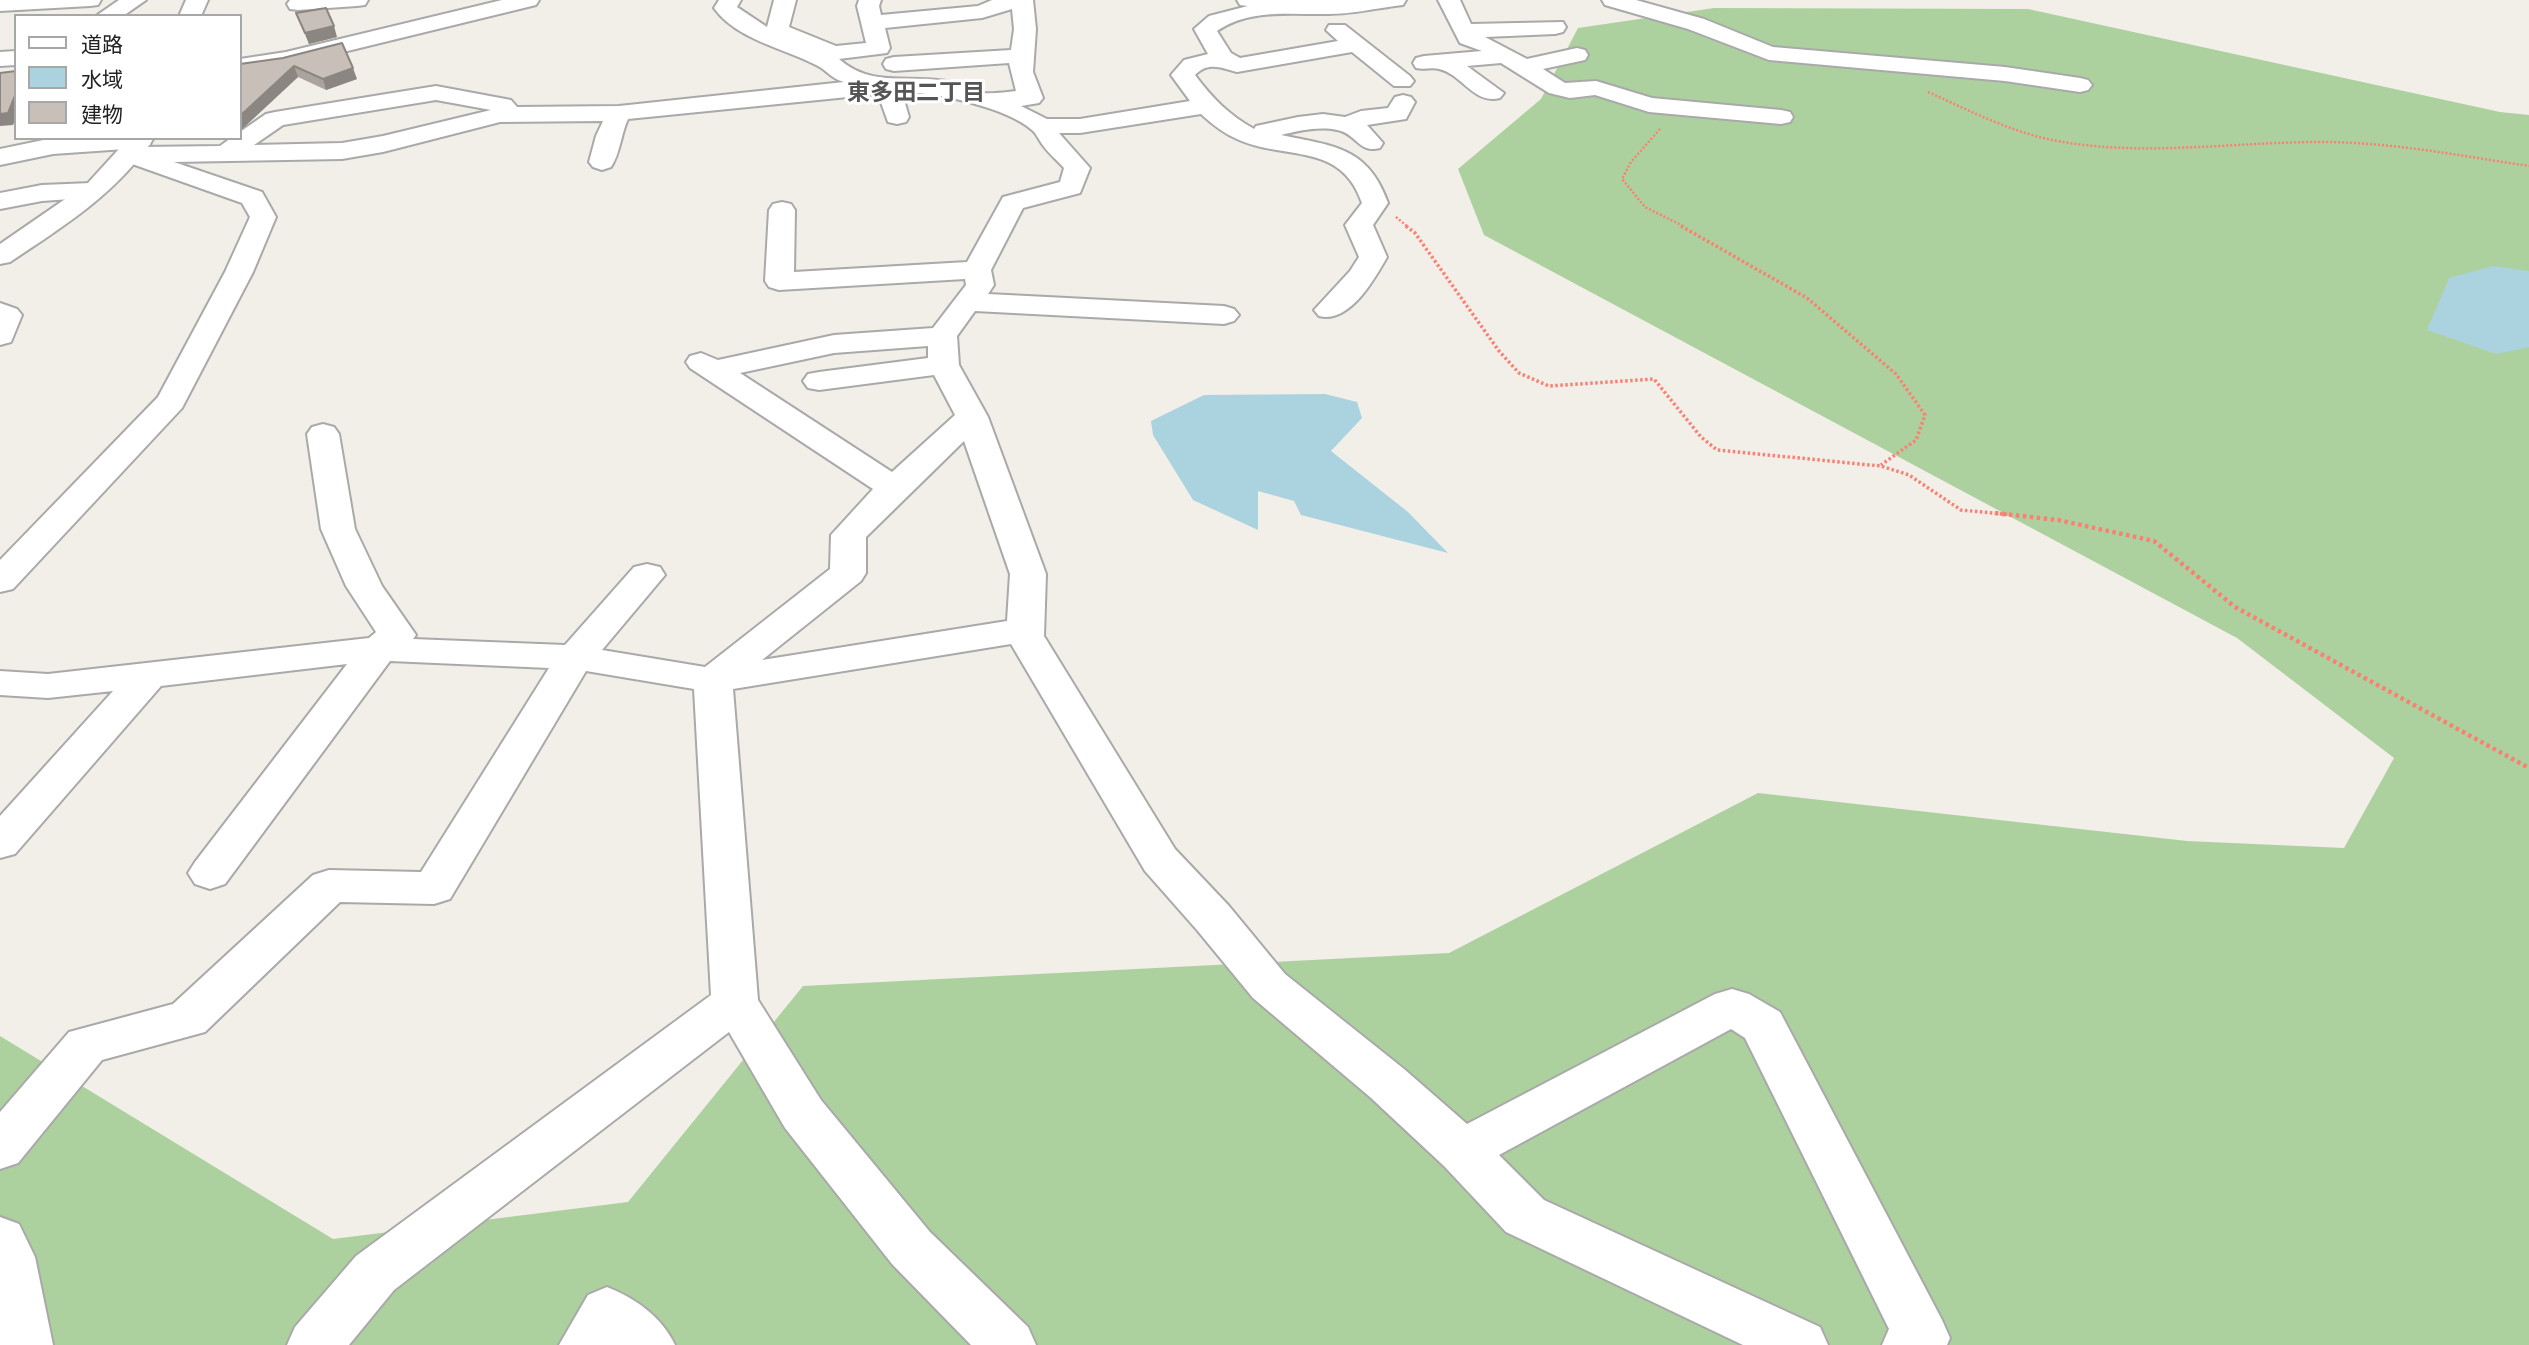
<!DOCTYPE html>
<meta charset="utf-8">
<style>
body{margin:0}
#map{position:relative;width:2529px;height:1345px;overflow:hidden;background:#f2efe9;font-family:"PT Sans Narrow","Noto Sans JP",sans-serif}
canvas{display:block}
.legend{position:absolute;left:14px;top:14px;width:228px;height:126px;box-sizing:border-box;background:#fff;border:2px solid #a7a7a7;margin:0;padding:9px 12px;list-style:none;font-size:21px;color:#222}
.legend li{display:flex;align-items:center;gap:14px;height:35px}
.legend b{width:35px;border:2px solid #a7a7a7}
</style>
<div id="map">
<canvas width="2529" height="1345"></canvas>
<ul class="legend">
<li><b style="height:9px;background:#fff"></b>道路</li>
<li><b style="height:19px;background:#aad3df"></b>水域</li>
<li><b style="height:19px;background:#c7bfb8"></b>建物</li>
</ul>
</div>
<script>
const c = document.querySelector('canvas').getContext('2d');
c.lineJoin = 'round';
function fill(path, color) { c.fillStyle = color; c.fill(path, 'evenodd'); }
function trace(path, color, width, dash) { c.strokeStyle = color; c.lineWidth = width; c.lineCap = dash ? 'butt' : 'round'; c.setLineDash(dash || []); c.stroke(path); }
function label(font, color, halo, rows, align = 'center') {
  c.font = font + ' "PT Sans Narrow","Noto Sans JP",sans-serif'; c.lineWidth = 6; c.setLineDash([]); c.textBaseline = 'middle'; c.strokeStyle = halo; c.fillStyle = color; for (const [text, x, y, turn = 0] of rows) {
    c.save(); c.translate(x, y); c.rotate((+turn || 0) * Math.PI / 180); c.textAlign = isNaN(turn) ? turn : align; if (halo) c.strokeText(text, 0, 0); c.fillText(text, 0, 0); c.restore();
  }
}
fill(new Path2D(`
 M 1714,8 L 2028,9 L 2500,112 L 2529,115 L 2529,1345 L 0,1345 L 0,1036 L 333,1239 L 628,1202 L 803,986 L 1449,953 L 1758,793 L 2187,841 L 2344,848 L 2394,758 L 2237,638 L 1484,235 L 1458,169 L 1541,99 L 1578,28 Z`), '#add19e');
fill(new Path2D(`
 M 2493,266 L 2529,271 L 2529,347 L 2496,354 L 2427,330 L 2449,278 Z
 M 1325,394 L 1357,402 L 1362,418 L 1331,451 L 1408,512 L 1448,553 L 1301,515 L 1294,501 L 1258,491 L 1258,530 L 1193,500 L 1153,435 L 1151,421 L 1204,395 Z`), '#aad3df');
const minor = new Path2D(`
 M 0,0 L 101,0 L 98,5 L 90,6 L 0,11 Z
 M 119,0 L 146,0 L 123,16 L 96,16 Z
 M 290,0 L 368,0 L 365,5 L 357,6 L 298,10 L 290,9 L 287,4 Z
 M 502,0 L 539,0 L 536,5 L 286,66 L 240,73 L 240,59 L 286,52 Z
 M 719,0 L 741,0 L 737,7 L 767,27 L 774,0 L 796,0 L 789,27 L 836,46 L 866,43 L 857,6 L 859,0 L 881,0 L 879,6 L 881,15 L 978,6 L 992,0 L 1033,0 L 1036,29 L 1033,72 L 1043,98 L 1039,103 L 1021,106 L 1047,119 L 1080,119 L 1190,101 L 1171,75 L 1184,60 L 1208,54 L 1194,29 L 1209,16 L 1248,6 L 1240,5 L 1237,0 L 1406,0 L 1403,5 L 1395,6 C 1373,9 1351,14 1329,14 C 1292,15 1250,8 1217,31 L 1231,53 L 1240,58 L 1338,41 L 1326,30 L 1329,25 L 1345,25 L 1410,76 L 1414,81 L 1410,86 L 1394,86 L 1352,52 L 1237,72 C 1222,68 1208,61 1195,75 C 1212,98 1229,115 1254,129 L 1256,126 L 1298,117 L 1323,114 L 1345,117 L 1361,111 L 1388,108 L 1395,97 L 1403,95 L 1411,97 L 1415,102 L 1406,119 L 1367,125 L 1383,143 L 1380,148 C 1359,154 1356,133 1337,130 C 1319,126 1298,131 1281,135 C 1334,146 1368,147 1388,203 L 1373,225 L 1387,257 C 1374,280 1349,324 1319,316 L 1314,310 L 1350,271 L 1359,257 L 1345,225 L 1362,203 C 1341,141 1285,161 1237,139 C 1223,133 1212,124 1201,114 L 1080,133 L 1059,133 L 1090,168 L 1080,193 L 1023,208 L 991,270 L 994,285 L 988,294 L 1224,306 L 1234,309 L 1239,315 L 1234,321 L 1224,324 L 975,311 L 957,336 L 959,365 L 988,417 L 1046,574 L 1044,636 L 1175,849 L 1229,906 L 1285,974 L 1404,1069 L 1467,1124 L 1715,994 L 1732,989 L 1749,994 L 1780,1012 L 1942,1320 L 1950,1338 L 1947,1345 L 1882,1345 L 1889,1329 L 1745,1038 L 1731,1029 L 1499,1155 L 1544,1200 L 1820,1327 L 1828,1345 L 1743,1345 L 1506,1232 L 1444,1166 L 1370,1097 L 1253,998 L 1197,930 L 1145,871 L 1011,644 L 733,689 L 758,1000 L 821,1100 L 930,1232 L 1028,1327 L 1036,1345 L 971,1345 L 892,1264 L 785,1128 L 729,1032 L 394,1290 L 349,1345 L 287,1345 L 295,1327 L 356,1256 L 711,995 L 694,689 L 586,671 L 450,899 L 434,904 L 340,902 L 205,1032 L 102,1060 L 18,1163 L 0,1169 L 0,1112 L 69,1032 L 173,1004 L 313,875 L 329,870 L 421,872 L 549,668 L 390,661 L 225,884 L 210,889 L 195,884 L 188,873 L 195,862 L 347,664 L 161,686 L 15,854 L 0,858 L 0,816 L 113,691 L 48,698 L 0,695 L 0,671 L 48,674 L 369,638 L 376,632 L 346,586 L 321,529 L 307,434 L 312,427 L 323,424 L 334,427 L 339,434 L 355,529 L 382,586 L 416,635 L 413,639 L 565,645 L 634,567 L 647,564 L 660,567 L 665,575 L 602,650 L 705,667 L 830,569 L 831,535 L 873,489 L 690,368 L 686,362 L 690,356 L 701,353 L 718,360 L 834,335 L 933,328 L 966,285 L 965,279 L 779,290 L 769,287 L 765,281 L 769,210 L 773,204 L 782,202 L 791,204 L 795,210 L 794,272 L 967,262 L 1003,197 L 1060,182 L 1064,168 C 1057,160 1048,153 1042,144 C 1039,140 1036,133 1032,130 C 1007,108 935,91 902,93 L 909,117 L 906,122 L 897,124 L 888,122 L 878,94 L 628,119 C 621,134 620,154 611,167 L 602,170 L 593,167 L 589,162 L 596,136 L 603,121 L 500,122 L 383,152 L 342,159 L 174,162 L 262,192 L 276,217 L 253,272 L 182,408 L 13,589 L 0,592 L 0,560 L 158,397 L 225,272 L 250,217 L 242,203 L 121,160 L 117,155 L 125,149 L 53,154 L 0,165 L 0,149 L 53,138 L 152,138 L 150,145 L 142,147 L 220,146 L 231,138 L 240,138 L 240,132 L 266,114 L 275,112 L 436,86 L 511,100 L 517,107 L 619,106 L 844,82 C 831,79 827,70 816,65 C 784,48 737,40 714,8 ZM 1012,9 L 1014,29 L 1011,50 L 894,57 L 886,59 L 883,64 L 886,69 L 894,71 L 1009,63 L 1016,91 C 1006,92 994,94 983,93 C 971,91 960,83 947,81 C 908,74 872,88 839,59 L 887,53 L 890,48 L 885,28 L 982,18 ZM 436,100 L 491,110 L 383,136 L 342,143 L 254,145 L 283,125 ZM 928,346 L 928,358 L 819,372 L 808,374 L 803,381 L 808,388 L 819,390 L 934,375 L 955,415 L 892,472 L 740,373 L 834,353 ZM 964,441 L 1010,574 L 1007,621 L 762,660 L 861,581 L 866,573 L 866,537 Z
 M 1438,0 L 1460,0 L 1471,24 L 1563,22 L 1566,27 L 1563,32 L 1555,34 L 1485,37 L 1527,59 L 1577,48 L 1585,50 L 1588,55 L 1585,60 L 1543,69 L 1565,83 L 1596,81 L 1652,98 L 1781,110 L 1790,112 L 1793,117 L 1790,122 L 1781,124 L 1649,112 L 1595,95 L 1570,98 L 1549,93 L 1501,63 L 1467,66 L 1504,93 L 1500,98 C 1474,105 1462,74 1439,69 C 1432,67 1424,70 1416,68 L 1413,63 L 1416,58 L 1424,56 L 1482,51 L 1460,43 Z
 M 1602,0 L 1636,0 L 1704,19 L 1773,47 L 2005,67 L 2080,78 L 2088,80 L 2092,85 L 2088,90 L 2080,92 L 2005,81 L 1769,60 L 1688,29 L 1605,5 Z
 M 16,51 L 16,65 L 0,66 L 0,52 Z
 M 91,183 L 100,185 L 104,191 L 100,197 L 42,201 L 0,209 L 0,193 L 42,185 Z
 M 0,303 L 17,309 L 22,315 L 11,342 L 0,345 Z
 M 0,1217 L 19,1224 L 35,1257 L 53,1345 L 0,1345 Z
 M 607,1287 C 635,1298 662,1317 675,1345 L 559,1345 L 588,1295 Z`);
const tertiary = new Path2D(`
 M 186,0 L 208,0 L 201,16 L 179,16 Z
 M 129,138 L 154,138 C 117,193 64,226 10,262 L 0,264 L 0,244 L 87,184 Z`);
trace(minor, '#a9a9a9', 4);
trace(tertiary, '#a9a9a9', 4);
trace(new Path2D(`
 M 1928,92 C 1968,110 2009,131 2052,140 C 2143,158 2237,141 2328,142 C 2396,143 2462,156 2529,166
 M 1660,129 L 1631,162 L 1622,179 L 1645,207 L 1685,227
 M 1396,217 L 1408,227`), '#fa8072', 2.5, [2, 2]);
trace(new Path2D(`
 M 1406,226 L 1415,233 L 1499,351 L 1519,373 L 1549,386 L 1654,379 L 1701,437 L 1717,450 L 1881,466 L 1909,475 L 1961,510 L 2012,515
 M 1681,226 L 1807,298 L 1896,374 L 1925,415 L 1916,440 L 1881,465`), '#fa8072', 3.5, [2.5, 2.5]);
trace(new Path2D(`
 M 1995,513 L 2058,520 L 2154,541 L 2235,607 L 2529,768`), '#fa8072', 4.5, [3.5, 3.5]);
fill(minor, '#fff');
fill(tertiary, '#fff');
fill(new Path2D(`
 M 296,13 L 337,37 L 309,44 Z
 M 283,58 L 357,79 L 326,90 L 298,77 L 240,131 L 240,64 Z`), '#aba49e');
fill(new Path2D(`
 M 334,26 L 337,37 L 309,44 L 305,33 Z
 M 294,66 L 298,77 L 240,131 L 240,116 Z
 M 353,68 L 357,79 L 326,90 L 323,79 Z
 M 16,93 L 16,118 L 13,125 L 0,126 L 0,114 Z`), '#8b8681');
const building = new Path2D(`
 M 326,8 L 334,26 L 305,33 L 296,13 Z
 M 342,43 L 353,68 L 323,79 L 294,66 L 240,116 L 240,64 L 283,58 Z
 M 16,71 L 16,93 L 8,113 L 0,114 L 0,73 Z`);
fill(building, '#c7bfb8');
trace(building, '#8b8681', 2);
label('bold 23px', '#555', '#fff', [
 ["東多田二丁目",916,93]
]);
</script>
